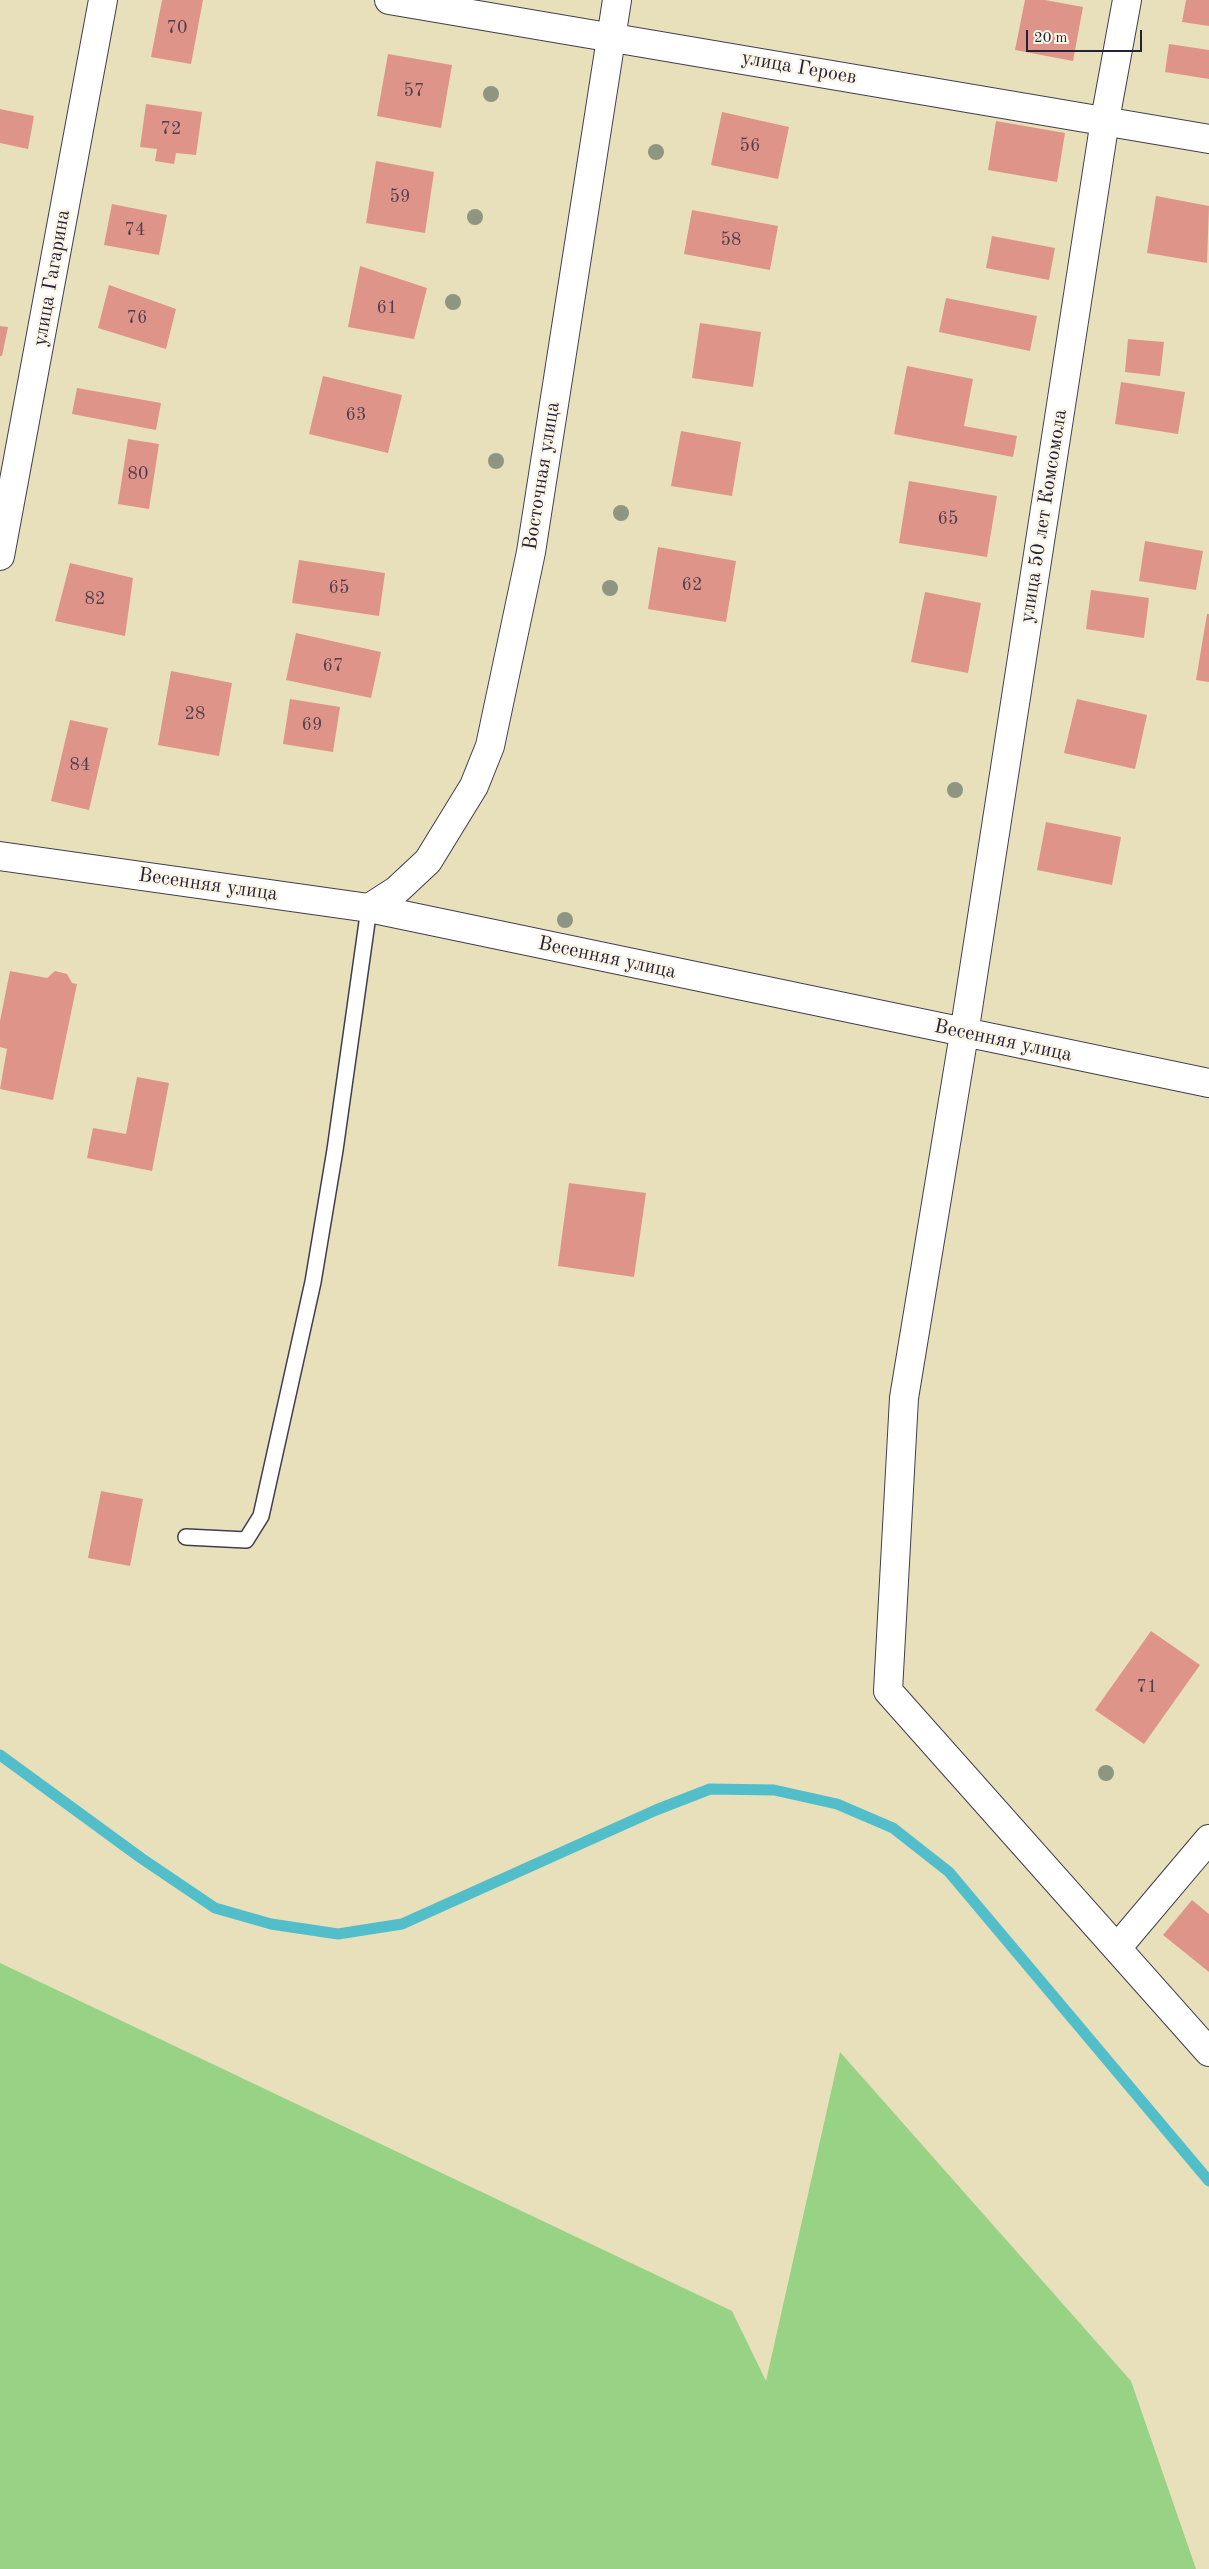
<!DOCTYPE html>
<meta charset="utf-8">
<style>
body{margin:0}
#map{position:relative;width:1209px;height:2569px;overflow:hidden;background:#e8e0bb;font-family:"Old Standard TT",serif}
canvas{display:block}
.scale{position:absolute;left:1026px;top:30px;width:116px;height:22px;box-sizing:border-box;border:2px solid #22223b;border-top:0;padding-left:6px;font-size:15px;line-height:18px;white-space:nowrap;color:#22223b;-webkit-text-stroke:4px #fcf5e5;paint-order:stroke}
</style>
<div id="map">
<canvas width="1209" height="2569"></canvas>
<div class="scale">20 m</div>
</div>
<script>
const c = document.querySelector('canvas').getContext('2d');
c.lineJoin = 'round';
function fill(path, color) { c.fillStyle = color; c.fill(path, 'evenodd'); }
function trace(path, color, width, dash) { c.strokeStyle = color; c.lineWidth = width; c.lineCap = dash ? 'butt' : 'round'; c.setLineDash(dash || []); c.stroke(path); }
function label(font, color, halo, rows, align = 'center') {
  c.font = font + ' "Old Standard TT",serif'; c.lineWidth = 4.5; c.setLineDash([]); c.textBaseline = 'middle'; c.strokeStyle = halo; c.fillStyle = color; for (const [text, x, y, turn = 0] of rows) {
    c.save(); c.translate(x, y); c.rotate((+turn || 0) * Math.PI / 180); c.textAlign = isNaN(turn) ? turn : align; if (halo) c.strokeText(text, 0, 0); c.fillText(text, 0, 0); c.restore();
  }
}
fill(new Path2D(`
 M 0,1963 L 732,2311 L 766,2381 L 840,2052 L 1131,2381 L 1196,2569 L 0,2569 Z`), '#97d285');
trace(new Path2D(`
 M 0,1755 L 141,1858 L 215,1908 L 271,1924 L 338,1934 L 402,1924 L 656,1810 L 710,1789 L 774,1790 L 837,1804 L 893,1828 L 949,1872 L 1209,2181`), '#51beca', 11);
fill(new Path2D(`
 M 162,0 L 203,0 L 191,64 L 151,57 Z
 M 1025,0 L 1045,0 L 1083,7 L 1073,61 L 1015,50 Z
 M 1186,0 L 1209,0 L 1209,26 L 1182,22 Z
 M 1169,44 L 1209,50 L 1209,79 L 1165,72 Z
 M 388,54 L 452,65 L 441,128 L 377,116 Z
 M 146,104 L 202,112 L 196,155 L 176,153 L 174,164 L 155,161 L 157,149 L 140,147 Z
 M 0,109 L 34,116 L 28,149 L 0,143 Z
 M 722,112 L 789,127 L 778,179 L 711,165 Z
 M 996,121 L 1065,133 L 1057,182 L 988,170 Z
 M 376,161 L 434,172 L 425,233 L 366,223 Z
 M 1156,196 L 1209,206 L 1207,263 L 1147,253 Z
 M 112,204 L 167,215 L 159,255 L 104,245 Z
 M 692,210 L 778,226 L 770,270 L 684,254 Z
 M 992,236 L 1055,248 L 1049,280 L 986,268 Z
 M 360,266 L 427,288 L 414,339 L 348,327 Z
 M 109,285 L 176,309 L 166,349 L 98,328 Z
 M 946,298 L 1037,316 L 1030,351 L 939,332 Z
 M 700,323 L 761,332 L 753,387 L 692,378 Z
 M 0,326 L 8,327 L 2,356 L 0,356 Z
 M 1128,339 L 1164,342 L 1160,376 L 1125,372 Z
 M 907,366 L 973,379 L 964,426 L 1017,436 L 1013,457 L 894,434 Z
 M 323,376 L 402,395 L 388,453 L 309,434 Z
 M 1121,382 L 1185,392 L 1178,434 L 1115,424 Z
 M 77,388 L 161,403 L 156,430 L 72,414 Z
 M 681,431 L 741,442 L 732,496 L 671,486 Z
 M 128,439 L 159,444 L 149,509 L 118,504 Z
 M 909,481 L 997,496 L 987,557 L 899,543 Z
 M 1145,541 L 1203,551 L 1196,590 L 1139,581 Z
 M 658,547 L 736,561 L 726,622 L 648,609 Z
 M 299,560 L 385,573 L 379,616 L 292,603 Z
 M 70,563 L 133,578 L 125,636 L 55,621 Z
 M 1091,590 L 1149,598 L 1144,638 L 1086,629 Z
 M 925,592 L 981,603 L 968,673 L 911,662 Z
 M 1207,614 L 1209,614 L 1209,682 L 1196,680 Z
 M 296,633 L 381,652 L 371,698 L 286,680 Z
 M 171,671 L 232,683 L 219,756 L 158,745 Z
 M 290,699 L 340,707 L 333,752 L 283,744 Z
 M 1077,699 L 1147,715 L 1135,769 L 1064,753 Z
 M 70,720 L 108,728 L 89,810 L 51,801 Z
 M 1046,822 L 1121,837 L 1112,885 L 1037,870 Z
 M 10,971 L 47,978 L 55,971 L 67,974 L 72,983 L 77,984 L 53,1100 L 0,1089 L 7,1049 L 0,1047 L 0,1021 Z
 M 137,1077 L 169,1083 L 152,1171 L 87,1158 L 93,1128 L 126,1134 Z
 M 569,1183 L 646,1193 L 634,1277 L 558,1266 Z
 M 101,1491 L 143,1499 L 130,1566 L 88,1558 Z
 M 1151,1631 L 1200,1665 L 1144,1744 L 1095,1710 Z
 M 1192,1900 L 1209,1914 L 1209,1972 L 1163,1935 Z`), '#de9489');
const lane = new Path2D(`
 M 186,1537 L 246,1540 L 261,1516 L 313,1282 L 335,1150 L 369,908`);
const street = new Path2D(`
 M 389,0 L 1209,139
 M 1127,0 L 1105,120 L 964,1034 L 904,1398 L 888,1691 L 1209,2052
 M 0,556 L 103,0
 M 369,908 L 1209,1083
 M 1117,1948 L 1209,1839`);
const secondary = new Path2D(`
 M 0,856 L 369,908 L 397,890 L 428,861 L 474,786 L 490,746 L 531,552 L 617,0`);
trace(lane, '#403e4e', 18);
trace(street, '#403e4e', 30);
trace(secondary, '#403e4e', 30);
trace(lane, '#fff', 15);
trace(street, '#fff', 28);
trace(secondary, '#fff', 28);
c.fillStyle = '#8e9581';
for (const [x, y] of [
 [491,94],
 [656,152],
 [475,217],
 [453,302],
 [496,461],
 [621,513],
 [610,588],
 [955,790],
 [565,920],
 [1106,1773]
]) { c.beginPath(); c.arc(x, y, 8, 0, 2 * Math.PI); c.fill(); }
label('18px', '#513e4e', null, [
 ["70",177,28],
 ["57",414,91],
 ["72",171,129],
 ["56",750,146],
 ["59",400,197],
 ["74",135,230],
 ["58",731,240],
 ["61",387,308],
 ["76",137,318],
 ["63",356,415],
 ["80",138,474],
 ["65",948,519],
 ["62",692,585],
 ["65",339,588],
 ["82",95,599],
 ["67",333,666],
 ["28",195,714],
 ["69",312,725],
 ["84",80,765],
 ["71",1147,1687]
]);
label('20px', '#22223b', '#fcf5e5', [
 ["улица Героев",799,68,10],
 ["улица Гагарина",52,278,-80],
 ["Восточная улица",542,476,-81],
 ["улица 50 лет Комсомола",1044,516,-81],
 ["Весенняя улица",208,885,8],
 ["Весенняя улица",607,958,12],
 ["Весенняя улица",1003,1041,12]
]);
</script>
